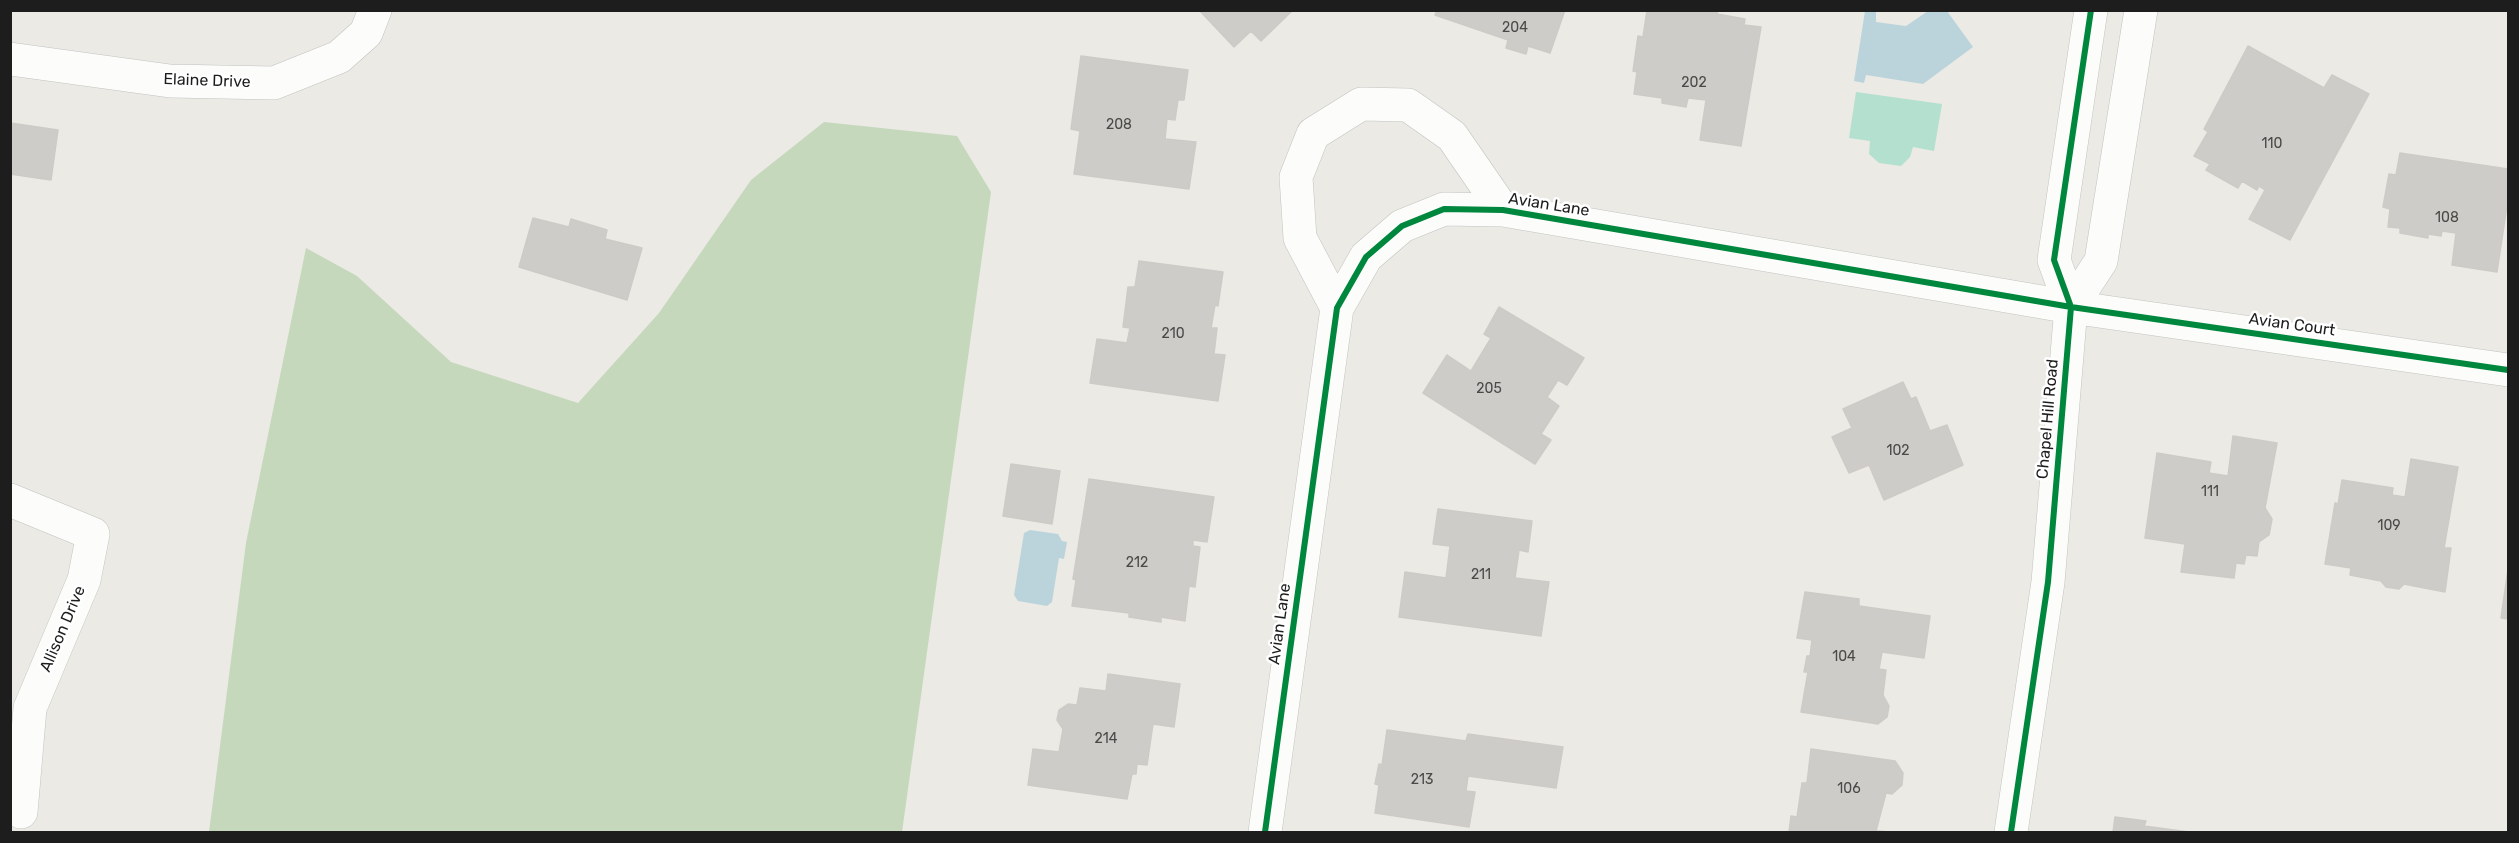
<!DOCTYPE html>
<style>
body{margin:0}
#map{position:relative;width:2519px;height:843px;overflow:hidden;background:#ebeae5;font-family:Rubik,sans-serif}
canvas{display:block}
.frame{position:absolute;inset:0;border:12px solid #1d1d1d;pointer-events:none}
</style>
<div id="map">
<canvas width="2519" height="843"></canvas>
<div class="frame"></div>
</div>
<script>
const c = document.querySelector('canvas').getContext('2d');
c.lineJoin = 'round';
function fill(path, color) { c.fillStyle = color; c.fill(path, 'evenodd'); }
function trace(path, color, width, dash) { c.strokeStyle = color; c.lineWidth = width; c.lineCap = dash ? 'butt' : 'round'; c.setLineDash(dash || []); c.stroke(path); }
function label(font, color, halo, rows, align = 'center') {
  c.font = font + ' Rubik,sans-serif'; c.lineWidth = 5; c.setLineDash([]); c.textBaseline = 'middle'; c.strokeStyle = halo; c.fillStyle = color; for (const [text, x, y, turn = 0] of rows) {
    c.save(); c.translate(x, y); c.rotate((+turn || 0) * Math.PI / 180); c.textAlign = isNaN(turn) ? turn : align; if (halo) c.strokeText(text, 0, 0); c.fillText(text, 0, 0); c.restore();
  }
}
fill(new Path2D(`
 M 824,122 L 957,136 L 991,192 L 902,832 L 209,832 L 246,543 L 306,248 L 357,276 L 451,362 L 578,403 L 659,313 L 751,180 Z`), '#c5d8bc');
fill(new Path2D(`
 M 1856,92 L 1942,104 L 1934,151 L 1913,147 L 1910,157 L 1901,166 L 1879,163 L 1869,154 L 1870,141 L 1849,138 Z`), '#b3e0cf');
fill(new Path2D(`
 M 1865,11 L 1876,12 L 1876,22 L 1906,26 L 1928,11 L 1947,11 L 1973,47 L 1923,84 L 1866,75 L 1864,83 L 1854,81 Z
 M 1030,530 L 1058,534 L 1062,541 L 1067,542 L 1064,559 L 1059,558 L 1052,602 L 1047,606 L 1018,601 L 1014,595 L 1024,533 Z`), '#bbd4dc');
const building = new Path2D(`
 M 1199,10 L 1293,10 L 1261,41 L 1251,31 L 1234,47 Z
 M 1437,10 L 1565,10 L 1550,53 L 1528,46 L 1526,54 L 1506,48 L 1508,40 L 1435,15 Z
 M 1647,10 L 1718,10 L 1717,14 L 1745,19 L 1744,25 L 1761,27 L 1741,146 L 1700,140 L 1706,100 L 1688,98 L 1686,107 L 1662,103 L 1662,98 L 1634,94 L 1637,72 L 1633,71 L 1638,36 L 1643,37 Z
 M 2248,46 L 2324,88 L 2332,75 L 2369,94 L 2290,240 L 2249,219 L 2265,190 L 2259,186 L 2257,190 L 2242,181 L 2238,188 L 2206,170 L 2210,164 L 2194,156 L 2208,132 L 2204,129 Z
 M 1081,56 L 1188,70 L 1184,100 L 1178,100 L 1175,120 L 1167,119 L 1165,139 L 1196,142 L 1189,189 L 1074,174 L 1080,131 L 1071,129 Z
 M 10,123 L 58,130 L 51,180 L 10,174 Z
 M 2400,153 L 2508,169 L 2508,199 L 2497,272 L 2452,265 L 2456,233 L 2442,231 L 2441,236 L 2428,234 L 2428,238 L 2400,233 L 2400,228 L 2388,227 L 2390,209 L 2383,207 L 2389,174 L 2396,175 Z
 M 533,218 L 569,227 L 571,219 L 607,230 L 605,239 L 642,248 L 627,300 L 519,267 Z
 M 1139,261 L 1223,272 L 1218,306 L 1215,305 L 1211,328 L 1217,328 L 1214,354 L 1225,355 L 1218,401 L 1090,383 L 1097,339 L 1127,343 L 1130,328 L 1123,327 L 1128,287 L 1135,287 Z
 M 1499,307 L 1584,358 L 1567,385 L 1558,380 L 1547,397 L 1559,406 L 1541,434 L 1551,440 L 1535,464 L 1423,393 L 1447,355 L 1471,371 L 1491,338 L 1484,334 Z
 M 1903,382 L 1911,399 L 1916,397 L 1930,431 L 1947,425 L 1963,465 L 1884,500 L 1869,465 L 1849,473 L 1832,437 L 1852,428 L 1843,409 Z
 M 2233,436 L 2277,443 L 2265,508 L 2272,519 L 2269,535 L 2259,542 L 2257,556 L 2246,555 L 2244,564 L 2236,563 L 2234,578 L 2181,572 L 2185,544 L 2145,538 L 2157,453 L 2211,462 L 2209,473 L 2228,476 Z
 M 2411,459 L 2458,467 L 2444,548 L 2451,548 L 2445,592 L 2404,584 L 2399,589 L 2386,587 L 2381,581 L 2350,575 L 2351,568 L 2325,564 L 2335,503 L 2338,504 L 2342,480 L 2393,488 L 2392,495 L 2405,497 Z
 M 1011,464 L 1060,471 L 1052,524 L 1003,516 Z
 M 1089,479 L 1214,497 L 1207,542 L 1193,540 L 1193,546 L 1200,547 L 1195,587 L 1189,586 L 1185,621 L 1161,617 L 1161,622 L 1129,617 L 1129,613 L 1072,606 L 1076,580 L 1073,579 Z
 M 1438,509 L 1532,521 L 1528,552 L 1519,550 L 1515,578 L 1549,582 L 1541,636 L 1399,617 L 1405,572 L 1446,578 L 1450,546 L 1433,544 Z
 M 2508,569 L 2508,619 L 2501,618 Z
 M 1805,592 L 1859,599 L 1859,606 L 1930,616 L 1924,658 L 1882,652 L 1879,669 L 1886,670 L 1883,695 L 1889,706 L 1887,717 L 1878,724 L 1801,712 L 1808,672 L 1804,672 L 1807,656 L 1810,656 L 1812,640 L 1797,638 Z
 M 1108,674 L 1180,684 L 1174,727 L 1153,724 L 1147,765 L 1137,764 L 1136,774 L 1132,774 L 1127,799 L 1028,785 L 1033,749 L 1059,752 L 1063,729 L 1057,720 L 1059,710 L 1068,704 L 1077,705 L 1080,688 L 1106,691 Z
 M 1387,730 L 1466,741 L 1468,734 L 1563,747 L 1556,788 L 1468,776 L 1466,791 L 1475,792 L 1469,827 L 1375,813 L 1379,785 L 1375,784 L 1379,764 L 1382,765 Z
 M 1811,749 L 1895,761 L 1903,773 L 1902,785 L 1892,794 L 1886,793 L 1876,831 L 1890,832 L 1789,832 L 1791,816 L 1797,817 L 1802,783 L 1807,783 Z
 M 2115,817 L 2146,821 L 2144,826 L 2189,832 L 2113,832 Z`);
fill(building, '#ceccc8');
trace(building, '#cecbc7', 1.5);
const street = new Path2D(`
 M 10,59 L 170,81 L 274,83 L 339,57 L 366,33 L 375,10
 M 2071,307 L 2101,261 L 2141,10
 M 1337,308 L 1300,238 L 1296,177 L 1313,134 L 1361,104 L 1408,105 L 1452,136 L 1503,210
 M 10,500 L 93,534 L 84,580 L 30,708 L 21,812
 M 1265,832 L 1337,308 L 1366,257 L 1402,226 L 1444,209 L 1503,210 L 2071,307 L 2508,370
 M 2011,832 L 2048,582 L 2071,307 L 2054,260 L 2091,10`);
trace(street, '#c2c2c0', 34);
trace(street, '#fcfcfb', 33);
trace(new Path2D(`
 M 1265,832 L 1337,308 L 1366,257 L 1402,226 L 1444,209 L 1503,210 L 2071,307 L 2508,370
 M 2011,832 L 2048,582 L 2071,307 L 2054,260 L 2091,10`), '#00873e', 6);
label('14px', '#494948', null, [
 ["204",1515,28],
 ["202",1694,83],
 ["208",1119,125],
 ["110",2272,144],
 ["108",2447,218],
 ["210",1173,334],
 ["205",1489,389],
 ["102",1898,451],
 ["111",2210,492],
 ["109",2389,526],
 ["212",1137,563],
 ["211",1481,575],
 ["104",1844,657],
 ["214",1106,739],
 ["213",1422,780],
 ["106",1849,789]
]);
label('16px', '#1d1d1d', '#fff', [
 ["Elaine Drive",207,81,2],
 ["Avian Lane",1549,205,9],
 ["Avian Court",2292,325,8],
 ["Chapel Hill Road",2048,419,-85],
 ["Avian Lane",1280,624,-82],
 ["Allison Drive",63,629,-67]
]);
</script>
